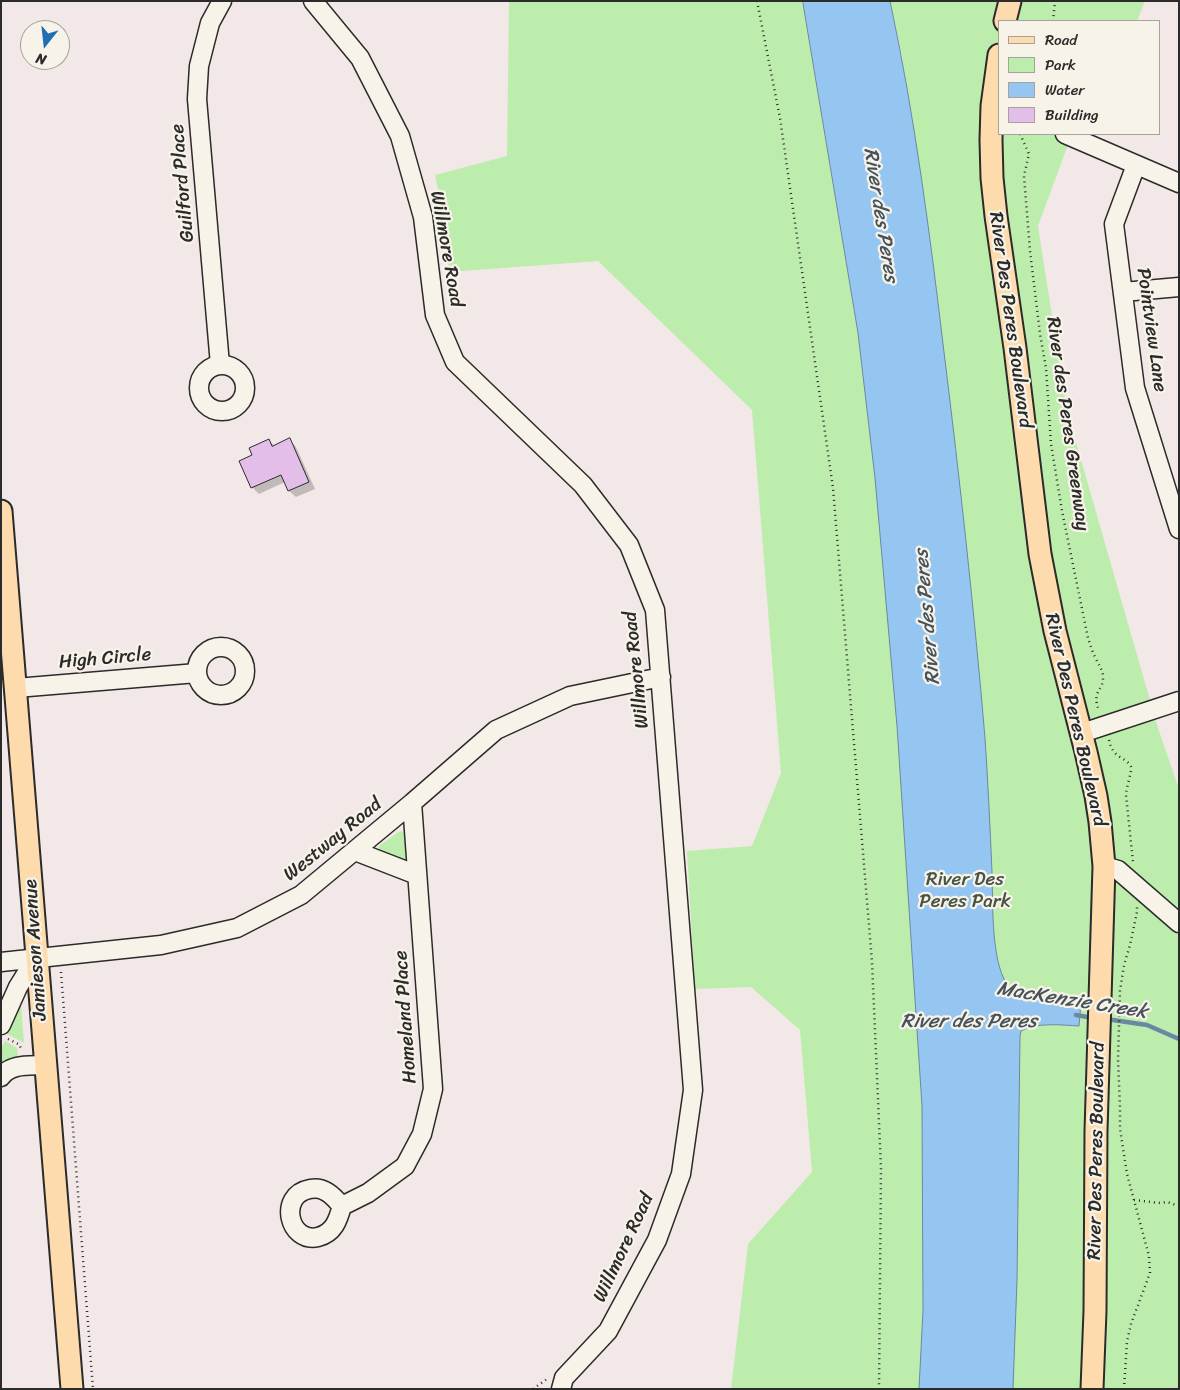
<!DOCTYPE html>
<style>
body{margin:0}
#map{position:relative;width:1180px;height:1390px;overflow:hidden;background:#f3e8e8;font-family:Sriracha,sans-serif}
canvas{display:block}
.frame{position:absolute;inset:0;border:2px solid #2b2b2b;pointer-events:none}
.legend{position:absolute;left:998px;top:20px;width:162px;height:115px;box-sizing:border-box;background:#f7f3e8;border:1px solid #a5a39c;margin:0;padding:6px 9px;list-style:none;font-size:15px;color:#2b2b2b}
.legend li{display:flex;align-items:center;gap:10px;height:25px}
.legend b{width:25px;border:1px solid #a5a39c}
.north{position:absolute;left:20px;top:20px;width:50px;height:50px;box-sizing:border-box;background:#f7f3e8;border:1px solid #a5a39c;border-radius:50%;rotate:196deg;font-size:14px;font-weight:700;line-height:20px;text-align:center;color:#2b2b2b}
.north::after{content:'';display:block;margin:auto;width:18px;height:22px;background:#1f6fb2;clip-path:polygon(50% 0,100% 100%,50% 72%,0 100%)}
</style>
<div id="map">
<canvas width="1180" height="1390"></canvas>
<div class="frame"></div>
<ul class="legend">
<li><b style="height:6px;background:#fedbac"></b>Road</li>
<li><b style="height:14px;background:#bdedac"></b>Park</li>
<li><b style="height:14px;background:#95c6f1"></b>Water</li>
<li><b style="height:14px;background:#e2bee8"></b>Building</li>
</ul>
<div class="north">N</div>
</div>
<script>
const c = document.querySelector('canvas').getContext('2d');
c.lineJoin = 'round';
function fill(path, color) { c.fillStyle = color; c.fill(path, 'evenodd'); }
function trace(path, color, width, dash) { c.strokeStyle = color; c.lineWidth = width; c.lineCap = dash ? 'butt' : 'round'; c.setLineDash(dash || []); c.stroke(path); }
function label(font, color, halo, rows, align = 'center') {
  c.font = font + ' Sriracha,sans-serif'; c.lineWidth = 4.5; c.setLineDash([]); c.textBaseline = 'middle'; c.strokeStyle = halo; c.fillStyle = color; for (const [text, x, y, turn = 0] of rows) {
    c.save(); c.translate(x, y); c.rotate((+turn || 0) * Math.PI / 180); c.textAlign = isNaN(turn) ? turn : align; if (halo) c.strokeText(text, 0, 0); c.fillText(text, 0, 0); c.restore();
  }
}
fill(new Path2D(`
 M 509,1 L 803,1 L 807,17 L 903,60 L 890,1 L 1145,1 L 1137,21 L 999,21 L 999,134 L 1072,134 L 1038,226 L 1067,411 L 1158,728 L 1179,789 L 1179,1389 L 731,1389 L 748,1244 L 812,1172 L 800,1030 L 751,987 L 695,989 L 687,851 L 752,846 L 781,773 L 752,410 L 598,261 L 449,272 C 447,239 442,207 435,175 L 507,156 Z
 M 401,831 L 403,832 L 404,835 C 405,843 409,855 404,861 L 378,852 L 379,846 L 397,833 Z
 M 21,1004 L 24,1043 L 7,1034 Z
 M 5,1041 L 17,1048 L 18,1057 L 11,1058 L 1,1063 L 1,1048 Z`), '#bdedac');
const water = new Path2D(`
 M 803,1 L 890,1 C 915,117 930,235 944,352 C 960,481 974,609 985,738 C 988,782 990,827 992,872 C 993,902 991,952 1004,979 C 1006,983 1009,989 1013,992 C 1027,1003 1063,1001 1081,1002 L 1079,1026 C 1062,1025 1036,1022 1021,1031 L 1020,1036 L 1017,1280 L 1013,1389 L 919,1389 L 923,1310 L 922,1106 L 897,726 L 875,478 L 858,333 Z`);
fill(water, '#95c6f1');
trace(water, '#6b88a2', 1);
fill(new Path2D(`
 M 290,440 L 296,447 L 315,489 L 296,497 L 289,491 L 285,482 L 259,494 L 252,487 L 269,441 L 275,446 Z`), '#0003');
trace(new Path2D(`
 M 1076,1015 L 1093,1018
 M 1106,1019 L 1147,1025 L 1179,1039`), '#6b88a2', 4.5);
const building = new Path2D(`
 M 290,438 L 309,482 L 288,491 L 281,475 L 251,488 L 239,461 L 252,455 L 249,448 L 269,439 L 272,446 Z`);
fill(building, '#e2bee8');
trace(building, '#2b2b2b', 1);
const minor = new Path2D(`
 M 313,1 L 360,58 L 400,136 L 423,217 L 435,315 L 455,362 L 583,485 L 629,545 L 655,610 L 693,1090 L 681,1174 L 657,1240 L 608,1331 L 564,1378 L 561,1389
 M 1065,134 L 1179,183
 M 1136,165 L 1114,224 L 1135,388 L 1179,529
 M 1123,292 L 1179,287
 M199 388a23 23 0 1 1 46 0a23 23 0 1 1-46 0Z
 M 220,365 L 197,99 L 199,66 L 210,23 L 222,1
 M197 671a24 24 0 1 1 48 0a24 24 0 1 1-48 0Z
 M 16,688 L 197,673
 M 1082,733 L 1179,701
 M 355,851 L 417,875
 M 1104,866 L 1118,870 L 1179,923
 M 1,962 L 161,945 L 237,928 L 301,895 L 412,803 L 496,730 L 570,696 L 661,677
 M 1,1025 L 18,987 L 36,958
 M 1,1077 C 10,1063 31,1066 45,1065
 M 342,1206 C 337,1201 332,1194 325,1191 C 320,1188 315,1188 310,1189 C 277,1195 289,1244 318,1237 C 334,1233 338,1220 342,1206 L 368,1193 L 405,1166 L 422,1134 L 433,1089 L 412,803`);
const major = new Path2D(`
 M 1005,21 L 1010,1
 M 999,55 L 992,106 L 991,140 L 992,178 L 996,216 L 1015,348 L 1040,554 L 1055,631 L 1086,752 L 1096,796 L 1100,822 L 1104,866 L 1096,1131 L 1095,1311 L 1092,1389
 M 1,511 L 72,1389`);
trace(minor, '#2b2b2b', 21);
trace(major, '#2b2b2b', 25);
trace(new Path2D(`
 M 757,1 L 780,118 L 833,488 L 872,962 L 881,1168 L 879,1389
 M 1053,21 L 1055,1
 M 1020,134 L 1029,154 L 1024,176 L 1030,251 L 1040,334 L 1046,368 L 1051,444 L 1062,511 L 1088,638 C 1090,644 1092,651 1095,657 C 1098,664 1102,668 1103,676 C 1104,692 1091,689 1099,711
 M 1109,740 C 1110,745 1112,750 1116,754 C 1120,758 1129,761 1131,767 C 1132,771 1126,789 1126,795 L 1133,862
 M 61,972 L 93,1389
 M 8,1039 L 20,1045 L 21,1051
 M 1134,1200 L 1160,1203 L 1167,1202 L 1179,1206
 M 533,1389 L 547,1379
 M 1124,1389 L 1127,1341 L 1131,1324 L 1150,1273 L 1149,1256 L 1127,1174 L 1120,1129 L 1120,1107 L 1118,1059 L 1120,991 L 1124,965 L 1130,945 L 1137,912 L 1137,907`), '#2b2b2b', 2.5, [1, 4]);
trace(minor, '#f7f3e8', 18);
trace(major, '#fedbac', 21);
label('19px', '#2b2b2b', '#f7f3e8', [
 ["Guilford Place",183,183,-95],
 ["Willmore Road",446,249,80],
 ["River Des Peres Boulevard",1010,320,82],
 ["Pointview Lane",1151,330,82],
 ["River des Peres Greenway",1067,424,82],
 ["High Circle",105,659,-5],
 ["Willmore Road",637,670,-96],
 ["River Des Peres Boulevard",1075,720,77],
 ["Westway Road",333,840,-39],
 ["Jamieson Avenue",36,950,-94],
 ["Homeland Place",406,1017,-94],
 ["River Des Peres Boulevard",1097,1151,-89],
 ["Willmore Road",624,1248,-65]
]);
label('19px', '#485245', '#f7f3e8', [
 ["River Des",965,880],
 ["Peres Park",965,902]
]);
label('italic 20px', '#46525c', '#f7f3e8', [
 ["River des Peres",880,215,81],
 ["River des Peres",928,617,-95],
 ["MacKenzie Creek",1072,1001,9],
 ["River des Peres",969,1022]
]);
</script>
